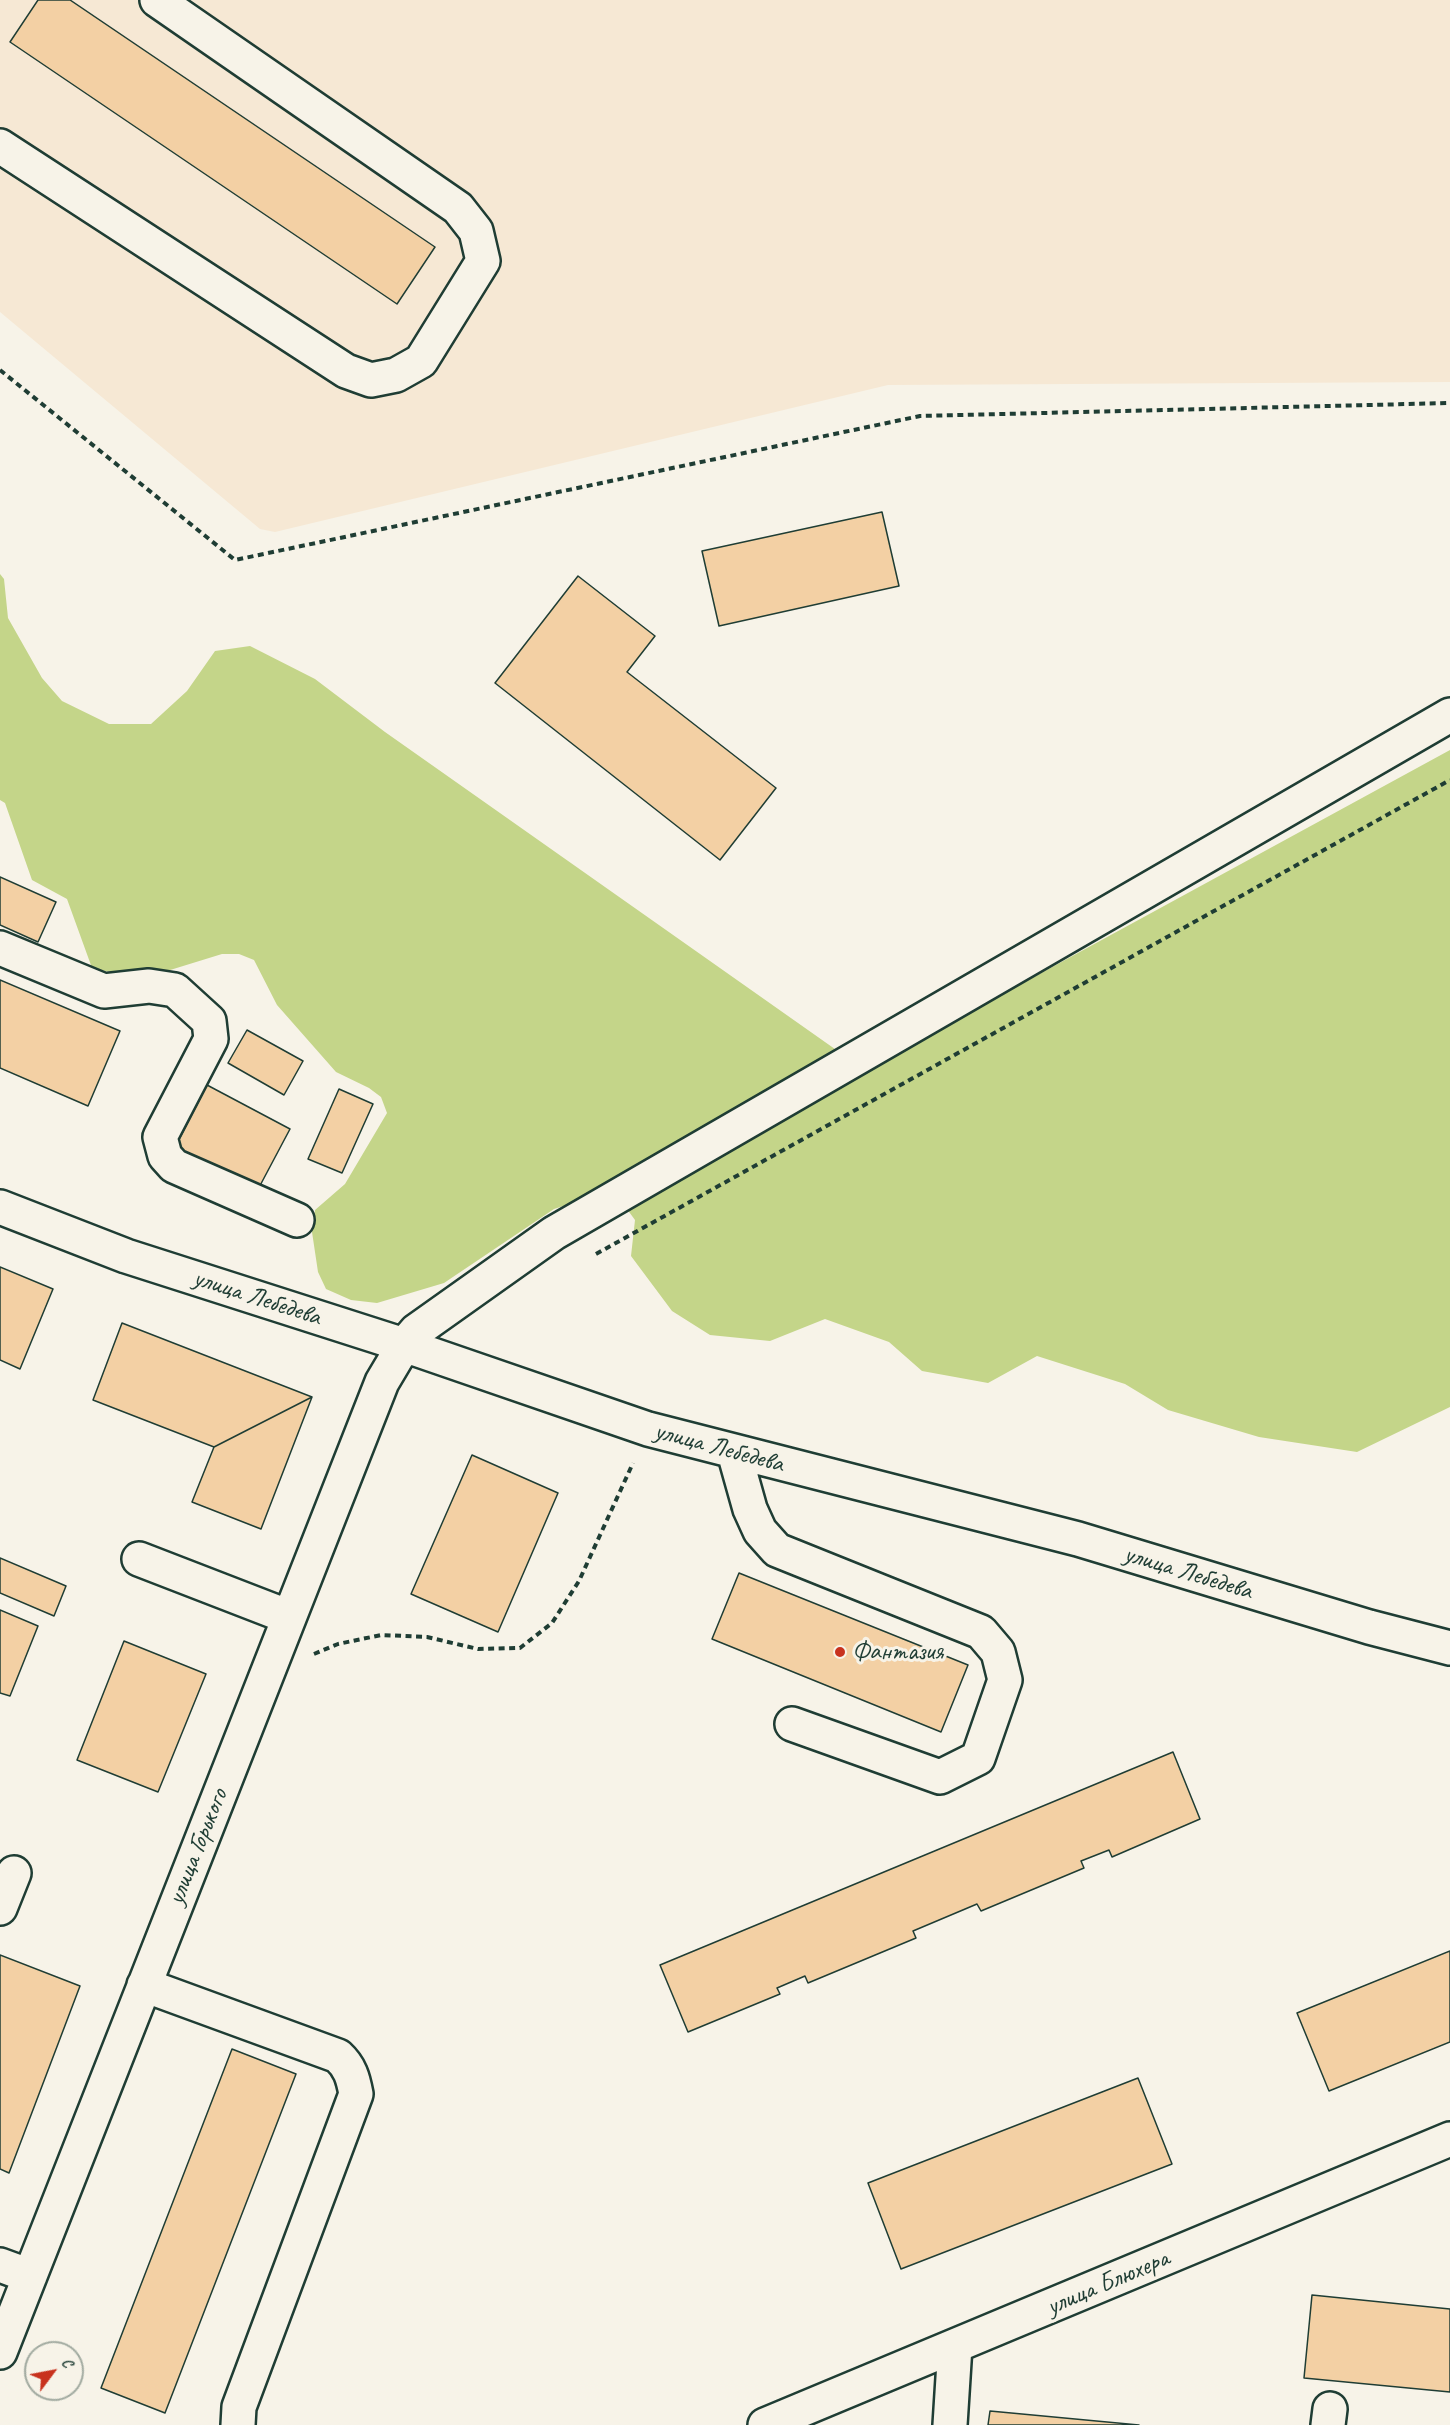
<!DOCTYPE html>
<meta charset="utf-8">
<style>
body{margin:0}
#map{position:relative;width:1450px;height:2425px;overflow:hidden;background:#f7f3e8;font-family:Caveat,sans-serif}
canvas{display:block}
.north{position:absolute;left:24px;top:2341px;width:60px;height:60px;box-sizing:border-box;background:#f7f3e8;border:2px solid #a1aaa0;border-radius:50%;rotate:58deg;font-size:16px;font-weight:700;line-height:24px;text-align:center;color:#1f3d34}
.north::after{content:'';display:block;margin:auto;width:21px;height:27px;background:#c8321e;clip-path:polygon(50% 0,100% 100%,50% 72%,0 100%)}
</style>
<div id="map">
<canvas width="1450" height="2425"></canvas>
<div class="north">С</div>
</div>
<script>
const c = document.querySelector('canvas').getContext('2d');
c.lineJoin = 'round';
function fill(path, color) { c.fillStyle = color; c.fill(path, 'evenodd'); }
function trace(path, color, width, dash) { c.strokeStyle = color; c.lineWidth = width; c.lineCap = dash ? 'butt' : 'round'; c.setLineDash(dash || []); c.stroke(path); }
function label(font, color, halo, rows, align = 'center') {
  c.font = font + ' Caveat,sans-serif'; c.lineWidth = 6; c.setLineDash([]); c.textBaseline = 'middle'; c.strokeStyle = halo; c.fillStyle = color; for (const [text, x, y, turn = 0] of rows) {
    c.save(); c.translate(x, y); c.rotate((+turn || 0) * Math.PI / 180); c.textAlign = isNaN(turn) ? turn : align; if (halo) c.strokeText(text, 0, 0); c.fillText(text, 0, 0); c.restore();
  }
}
fill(new Path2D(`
 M 0,0 L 1450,0 L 1450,382 L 888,385 L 275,532 L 260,529 L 0,312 Z`), '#f6e8d4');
fill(new Path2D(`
 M 0,574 L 4,579 L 8,618 L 42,678 L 62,701 L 109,724 L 151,724 L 187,691 L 215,651 L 250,646 L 315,679 L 385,732 L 842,1054 L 911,1044 L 1450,750 L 1450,1407 L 1357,1452 L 1259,1437 L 1168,1410 L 1125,1384 L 1037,1356 L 988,1383 L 922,1371 L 889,1342 L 825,1319 L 770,1341 L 710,1335 L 672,1311 L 631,1256 L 635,1220 L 613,1190 L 554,1209 L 444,1283 L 377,1303 L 351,1300 L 326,1289 L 318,1272 L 312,1232 L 315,1210 L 345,1184 L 387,1113 L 381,1097 L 369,1088 L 336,1072 L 277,1005 L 254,960 L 239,954 L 222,954 L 141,979 L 92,968 L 67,899 L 32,880 L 5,803 L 0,800 Z`), '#c4d589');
const building = new Path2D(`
 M 38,0 L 70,0 L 435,247 L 397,304 L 10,42 Z
 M 882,512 L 899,586 L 719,626 L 702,551 Z
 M 578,576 L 655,636 L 627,672 L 776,788 L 720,860 L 495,683 Z
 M 0,877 L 56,902 L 38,942 L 0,925 Z
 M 0,980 L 120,1031 L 88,1106 L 0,1068 Z
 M 247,1030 L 303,1061 L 284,1095 L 228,1063 Z
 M 207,1085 L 290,1129 L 255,1195 L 173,1151 Z
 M 339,1089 L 373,1104 L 342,1173 L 308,1159 Z
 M 0,1267 L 53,1289 L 20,1369 L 0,1360 Z
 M 122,1323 L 312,1397 L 214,1447 L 93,1400 Z
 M 312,1397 L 261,1529 L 192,1502 L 214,1447 Z
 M 472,1455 L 558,1493 L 498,1632 L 411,1594 Z
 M 0,1558 L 66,1586 L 54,1616 L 0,1593 Z
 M 739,1573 L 968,1665 L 941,1732 L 712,1639 Z
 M 0,1610 L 38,1626 L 10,1696 L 0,1693 Z
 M 124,1641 L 206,1674 L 158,1792 L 77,1760 Z
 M 1173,1752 L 1200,1819 L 1112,1857 L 1109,1850 L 1081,1861 L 1084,1868 L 981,1911 L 977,1904 L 913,1931 L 916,1938 L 808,1983 L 805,1976 L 777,1988 L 780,1994 L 688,2032 L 660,1965 Z
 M 1450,1951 L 1450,2042 L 1329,2091 L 1297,2013 Z
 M 0,1955 L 80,1986 L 9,2173 L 0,2169 Z
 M 232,2049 L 296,2074 L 165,2413 L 101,2388 Z
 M 1138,2078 L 1172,2164 L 901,2269 L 868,2183 Z
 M 1312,2295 L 1450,2309 L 1450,2392 L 1304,2378 Z
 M 990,2411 L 1139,2425 L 988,2425 Z`);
fill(building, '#f3d0a4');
trace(building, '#1f3d34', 1.5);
const minor = new Path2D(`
 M 0,146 L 346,371 L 371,380 L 396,375 L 421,361 L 483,261 L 476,231 L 458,208 L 157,0
 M 0,948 L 104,991 L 149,986 L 175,990 L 209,1021 L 211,1039 L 160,1137 L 165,1156 L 174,1166 L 297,1220
 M 0,1207 L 126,1256 L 404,1345 L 648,1429 L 1078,1539 L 1369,1627 L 1450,1648
 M 734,1452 L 750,1509 L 760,1531 L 777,1550 L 981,1632 L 998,1652 L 1005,1680 L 978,1758 L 940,1777 L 792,1724
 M 139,1559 L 289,1617
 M 0,1908 L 14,1873
 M 144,1985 L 338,2056 C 350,2067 353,2078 356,2094 L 239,2407 L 238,2425
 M 0,2265 L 30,2276
 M 0,2352 L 382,1382 L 404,1345 L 416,1331 L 554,1233 L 1450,715
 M 765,2425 L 1450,2139
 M 950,2425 L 955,2346
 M 1328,2425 L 1330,2409`);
trace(minor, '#1f3d34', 38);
trace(new Path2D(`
 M 0,370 L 235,560 L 920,416 L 1450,403
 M 596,1254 L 1450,780
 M 314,1654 L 338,1644 L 381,1635 L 427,1637 L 478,1649 L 520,1648 L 552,1623 L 579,1581 L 633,1463`), '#1f3d34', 4, [6, 4.5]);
trace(minor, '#f7f3e8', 33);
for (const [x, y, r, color] of [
 [840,1652,6,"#c8321e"]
]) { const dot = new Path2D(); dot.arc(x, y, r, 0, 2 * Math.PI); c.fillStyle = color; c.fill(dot); trace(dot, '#f7f3e8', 2); }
label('26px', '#1f3d34', '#f7f3e8', [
 ["улица Лебедева",257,1298,18],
 ["улица Лебедева",719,1448,15],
 ["улица Лебедева",1188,1573,17],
 ["улица Горького",198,1847,-68],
 ["улица Блюхера",1108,2283,-23]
]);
label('26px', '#1f3d34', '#f7f3e8', [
 ["Фантазия",852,1652]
], 'left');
</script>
